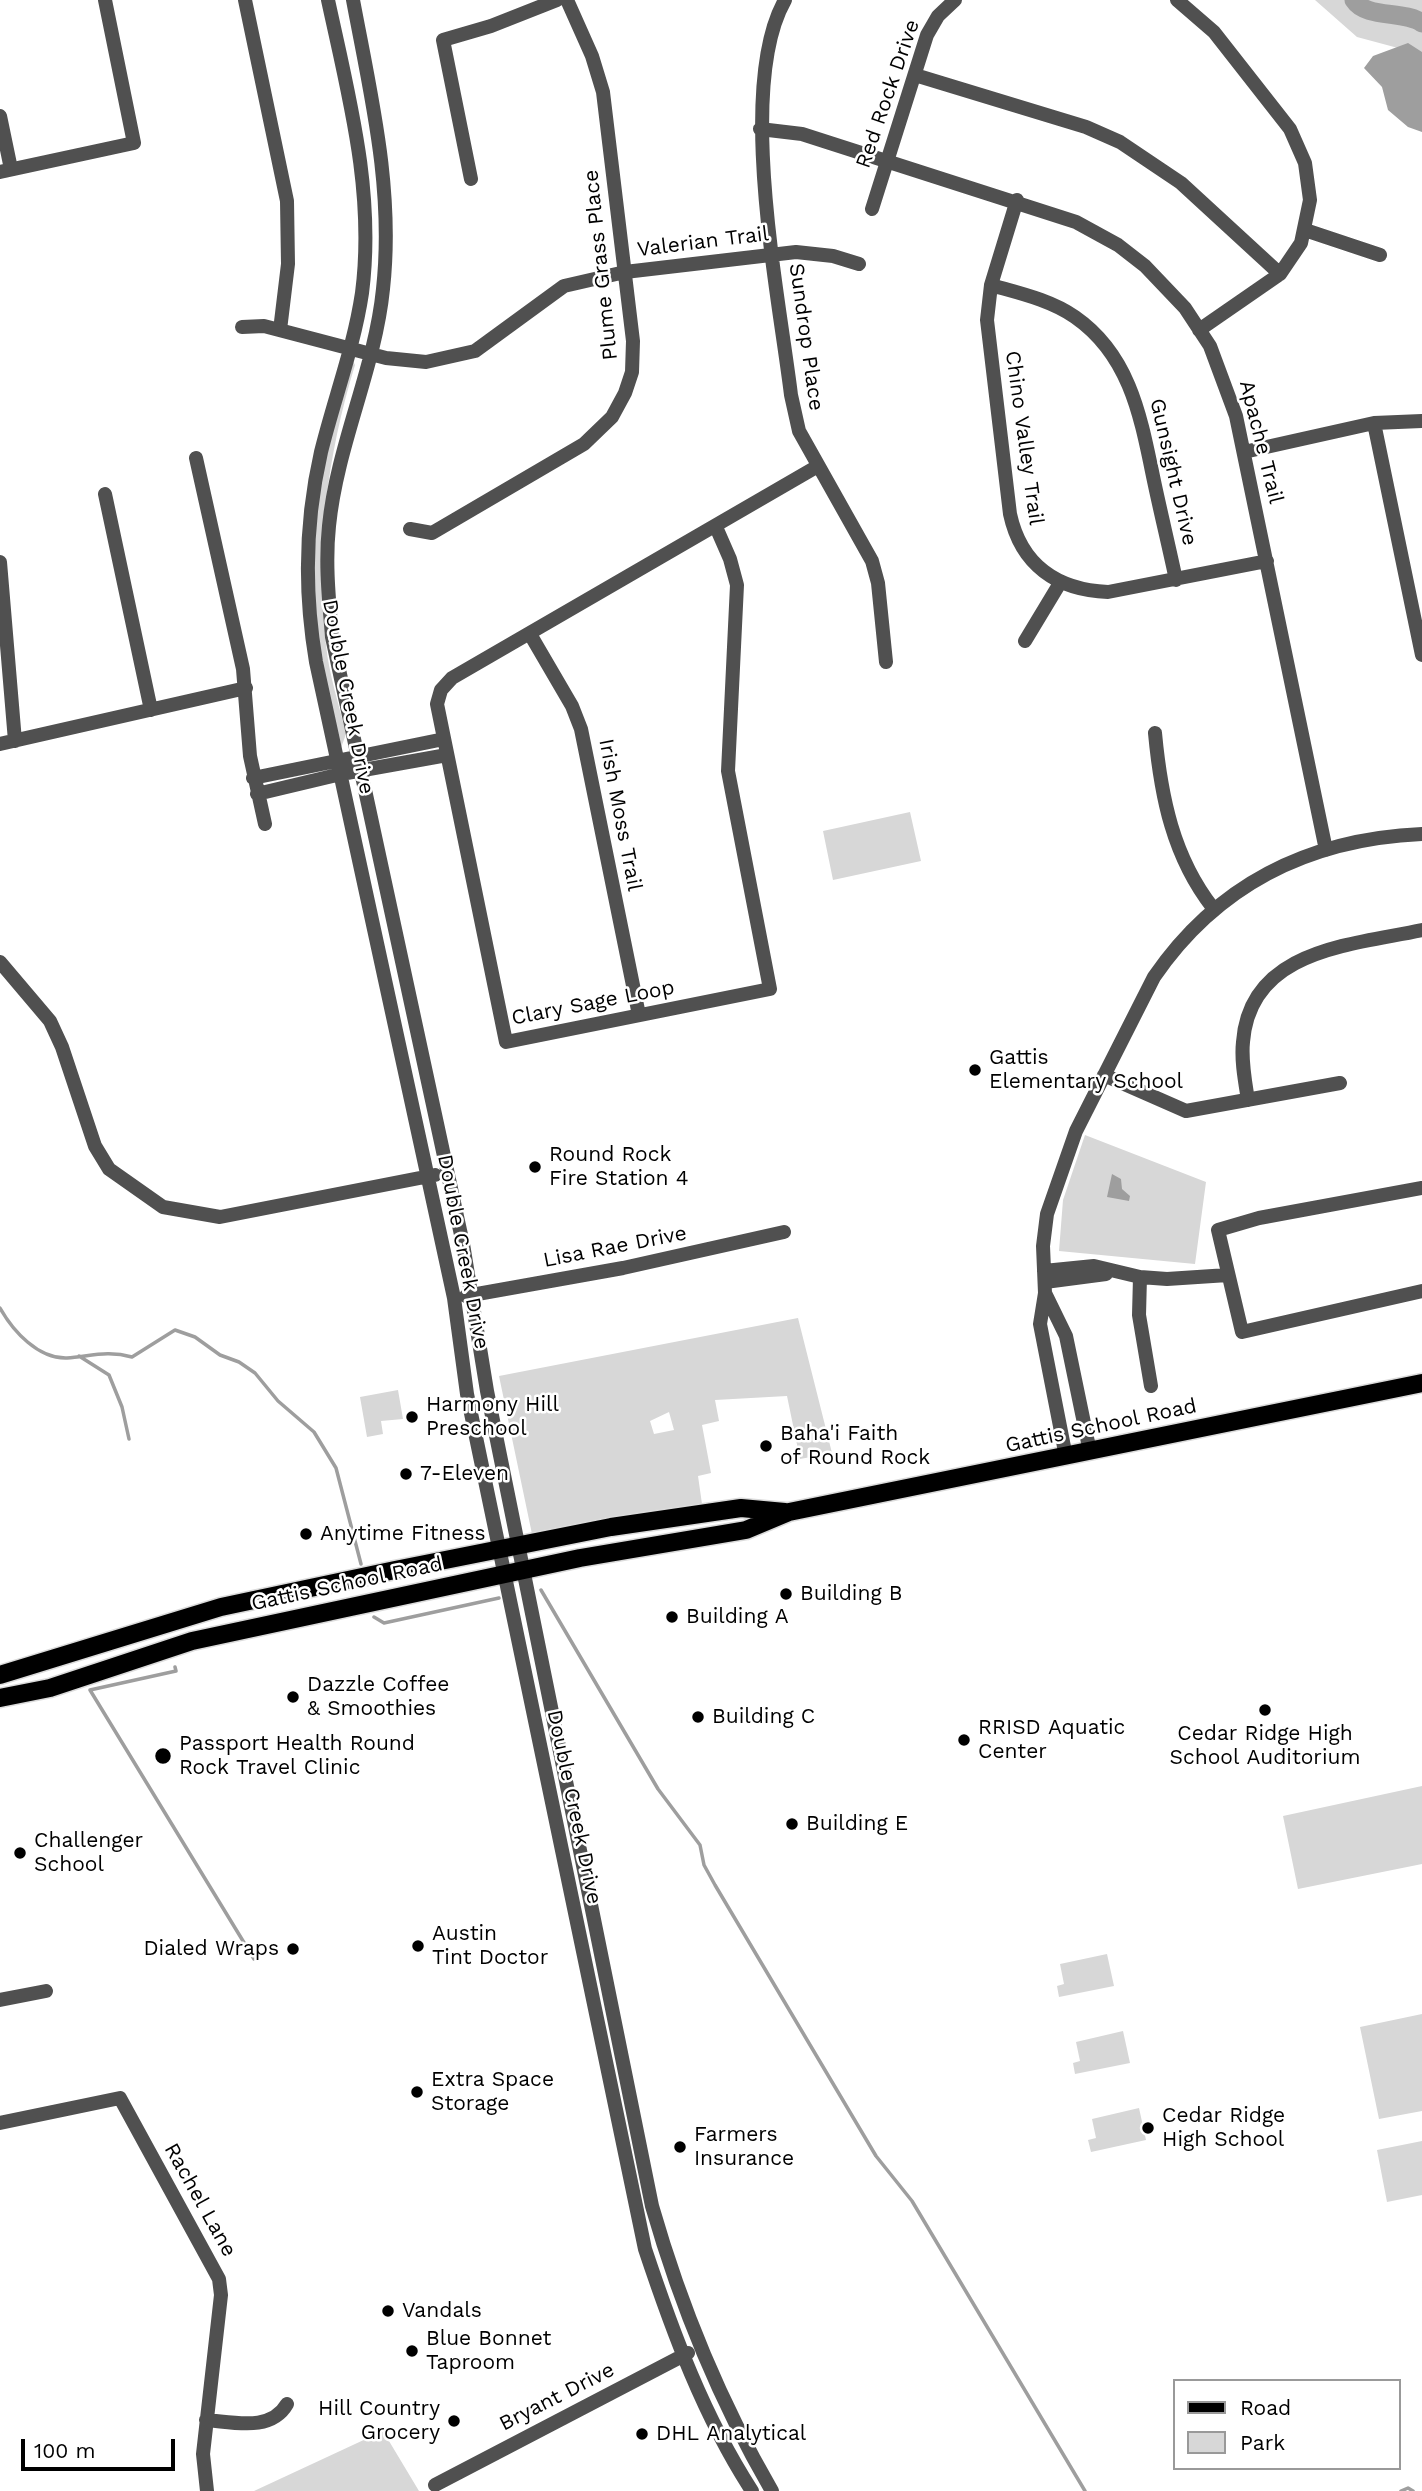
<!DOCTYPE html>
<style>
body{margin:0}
#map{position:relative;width:1422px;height:2491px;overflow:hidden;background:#fff;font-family:"Work Sans",sans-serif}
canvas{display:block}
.legend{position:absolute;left:1173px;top:2379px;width:228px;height:91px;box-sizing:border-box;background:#fff;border:2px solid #999;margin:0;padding:9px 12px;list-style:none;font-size:21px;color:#000}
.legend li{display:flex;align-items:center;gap:14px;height:35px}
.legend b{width:35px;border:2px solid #999}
.scale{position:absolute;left:21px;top:2439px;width:154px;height:32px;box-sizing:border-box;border:4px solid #000;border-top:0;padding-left:9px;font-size:21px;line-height:24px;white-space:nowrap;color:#000;-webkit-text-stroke:5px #fff;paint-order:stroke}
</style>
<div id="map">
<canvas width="1422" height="2491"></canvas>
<ul class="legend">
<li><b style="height:9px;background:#000"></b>Road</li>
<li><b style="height:19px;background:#d7d7d7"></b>Park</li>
</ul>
<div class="scale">100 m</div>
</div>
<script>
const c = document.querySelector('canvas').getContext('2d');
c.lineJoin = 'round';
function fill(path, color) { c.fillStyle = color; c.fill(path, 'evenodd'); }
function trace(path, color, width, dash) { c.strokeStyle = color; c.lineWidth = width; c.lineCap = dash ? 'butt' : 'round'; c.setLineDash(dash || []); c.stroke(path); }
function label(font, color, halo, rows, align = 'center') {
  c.font = font + ' "Work Sans",sans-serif'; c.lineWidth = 5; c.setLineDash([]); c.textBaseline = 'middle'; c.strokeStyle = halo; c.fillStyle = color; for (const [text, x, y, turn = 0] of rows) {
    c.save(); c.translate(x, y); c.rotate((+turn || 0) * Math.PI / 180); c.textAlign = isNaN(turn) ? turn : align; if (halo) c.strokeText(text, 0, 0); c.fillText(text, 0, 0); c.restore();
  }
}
fill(new Path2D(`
 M 1315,0 L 1422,0 L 1422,59 L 1398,48 L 1357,37 Z
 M 353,361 L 355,365 C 327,456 315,550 326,645 C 329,675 339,704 346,734 L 341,748 C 328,695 313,640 312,585 C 309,508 331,434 353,361 Z
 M 910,812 L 921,861 L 833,880 L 823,831 Z
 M 1085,1135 L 1206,1182 L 1195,1264 L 1059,1251 L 1063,1200 Z
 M 798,1318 L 832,1453 L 800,1459 L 787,1396 L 715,1400 L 719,1421 L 702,1425 L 711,1473 L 698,1476 L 702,1504 L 532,1534 L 499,1376 ZM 669,1412 L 674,1430 L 654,1434 L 650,1421 Z
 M 398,1390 L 403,1419 L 381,1421 L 383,1434 L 367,1437 L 360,1397 Z
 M 1422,1786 L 1422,1864 L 1298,1889 L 1283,1816 Z
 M 1107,1954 L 1114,1986 L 1059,1997 L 1057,1986 L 1064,1984 L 1060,1964 Z
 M 1422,2014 L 1422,2111 L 1379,2119 L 1360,2027 Z
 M 1123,2031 L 1130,2063 L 1075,2074 L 1073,2063 L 1080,2061 L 1076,2042 Z
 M 1139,2108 L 1146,2140 L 1091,2152 L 1088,2140 L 1096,2138 L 1092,2119 Z
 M 1422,2141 L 1422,2195 L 1387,2202 L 1377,2150 Z
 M 383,2431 L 419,2491 L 254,2491 Z`), '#d7d7d7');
fill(new Path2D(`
 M 1408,43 L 1422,52 L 1422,132 L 1408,127 L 1388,110 L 1382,87 L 1364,68 L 1373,56 Z
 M 1112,1174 L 1121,1179 L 1122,1189 L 1130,1196 L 1129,1201 L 1107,1197 Z`), '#9e9e9e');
trace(new Path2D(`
 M 0,1308 C 13,1331 38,1359 67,1358 C 91,1356 108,1350 132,1357 L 175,1330 L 195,1337 L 220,1355 L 239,1362 L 255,1373 L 278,1401 L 314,1432 L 336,1468 L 361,1564
 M 79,1356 L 109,1375 L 122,1407 L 129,1439
 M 541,1590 L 658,1789 L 700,1845 L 704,1865 L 715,1885 L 876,2156 L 912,2201 L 1085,2491
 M 374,1617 L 384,1623 L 499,1598
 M 175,1667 L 176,1671 L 90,1690 L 254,1959
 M 1401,2491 L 1408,2488 L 1413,2491`), '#9e9e9e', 3.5);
trace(new Path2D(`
 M 1354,0 C 1366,19 1404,10 1422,23`), '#9e9e9e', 19);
const major = new Path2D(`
 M 0,1675 L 221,1607 L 395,1570 L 611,1527 L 741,1508 L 785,1512
 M 0,1698 L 50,1688 L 192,1641 L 580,1558 L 746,1530 L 789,1512 L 1422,1383`);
trace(major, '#dbdbdb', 21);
trace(new Path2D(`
 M 245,0 L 287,201 L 288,264 L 280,330
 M 328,0 C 349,97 375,193 362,293 C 354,347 334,399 321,452 C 305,522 304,592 316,662 L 454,1298 L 467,1394 L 645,2249 C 673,2333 704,2417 752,2491
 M 353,0 C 371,96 394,190 383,289 C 375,369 337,445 329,526 C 325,563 329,600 332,637 L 463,1244 L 487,1391 L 652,2206 C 681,2307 719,2400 772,2491
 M 785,0 C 736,86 779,296 791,395 L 799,431 L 872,561 L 878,583 L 886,662
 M 1177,0 L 1214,32 L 1290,129 L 1305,163 L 1310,200 L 1301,243 L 1280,274 L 1199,330
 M 915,75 L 1086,127 L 1120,142 L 1181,183 L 1280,274
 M 0,116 L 11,169
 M 760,129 L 802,134 L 1076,222 L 1118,245 L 1145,266 L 1185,308 L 1210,346 L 1236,416 L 1326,850
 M 0,172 L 134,143 L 105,0
 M 471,179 L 443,40 L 491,26 L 557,0
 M 1017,200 L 991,285 L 987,320 L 1010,514 C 1021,565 1057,590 1108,592 L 1267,561
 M 872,209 L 927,35 L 938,16 L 955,0
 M 1305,230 L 1380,255
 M 991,285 C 1019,293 1051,300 1075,317 C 1131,356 1141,419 1154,481 C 1161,514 1169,547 1176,580
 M 242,327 L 264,326 L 386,358 L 426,362 L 475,351 L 564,286 L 625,272 L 796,252 L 833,256 L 859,264
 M 1374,423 L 1422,655
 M 1244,452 L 1374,423 L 1422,421
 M 196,458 L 243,669 L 250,756 L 265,824
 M 105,494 L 151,710
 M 716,527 L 730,559 L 737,585 L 728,771 L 770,989 L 506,1042 L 437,704 L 441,690 L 452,678 L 818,466
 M 410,529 L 432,533 L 584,444 L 612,417 L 625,393 L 632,372 L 633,341 L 603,92 L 592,56 L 567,0
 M 0,562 L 15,741
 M 530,634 L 572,706 L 581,729 L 639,1015
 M 1025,641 L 1060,583
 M 1155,733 C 1161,797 1173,857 1213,908
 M 0,744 L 246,688
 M 253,778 L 444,739
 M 257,794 L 341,774 L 447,755
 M 0,962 L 50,1021 L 62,1047 L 95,1146 L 109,1169 L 163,1207 L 220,1217 L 435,1175
 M 1104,1075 L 1186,1111 L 1340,1083
 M 1248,1100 C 1245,1081 1241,1061 1243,1042 C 1250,949 1352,945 1422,930
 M 1422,1188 L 1259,1218 L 1218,1230 L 1242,1332 L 1422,1291
 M 1044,1271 L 1094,1266 L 1140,1277 L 1167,1279 L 1228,1275
 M 1140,1277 L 1139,1315 L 1151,1386
 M 1045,1282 L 1106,1274
 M 1045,1293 L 1066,1336 L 1090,1452
 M 466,1296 L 623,1268 L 784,1232
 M 1066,1457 L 1040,1324 L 1045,1293 L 1043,1246 L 1047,1214 L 1076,1131 L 1154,977 C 1218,884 1309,839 1422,834
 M 0,2000 L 46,1991
 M 0,2123 L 120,2098 L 219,2279 L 221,2295 L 203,2454 L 207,2491
 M 206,2420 C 234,2422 271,2432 287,2404
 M 435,2485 L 688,2353`), '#505050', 14);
trace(major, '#000', 18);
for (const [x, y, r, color] of [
 [975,1070,7,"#000"],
 [535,1167,7,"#000"],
 [412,1417,7,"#000"],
 [766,1446,7,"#000"],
 [406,1474,7,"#000"],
 [306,1534,7,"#000"],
 [786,1594,7,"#000"],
 [672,1617,7,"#000"],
 [293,1697,7,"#000"],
 [1265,1710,7,"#000"],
 [698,1717,7,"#000"],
 [964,1740,7,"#000"],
 [163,1756,9,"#000"],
 [792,1824,7,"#000"],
 [20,1853,7,"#000"],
 [418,1946,7,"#000"],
 [293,1949,7,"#000"],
 [417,2092,7,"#000"],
 [1148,2128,7,"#000"],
 [680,2147,7,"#000"],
 [388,2311,7,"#000"],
 [412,2351,7,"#000"],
 [454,2421,7,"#000"],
 [642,2434,7,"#000"]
]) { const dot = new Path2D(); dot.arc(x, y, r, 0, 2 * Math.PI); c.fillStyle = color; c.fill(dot); trace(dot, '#fff', 2.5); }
label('21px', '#000', '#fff', [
 ["Red Rock Drive",888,94,-71],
 ["Valerian Trail",703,242,-7],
 ["Plume Grass Place",601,265,-96],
 ["Sundrop Place",806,337,82],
 ["Chino Valley Trail",1024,438,82],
 ["Apache Trail",1261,442,76],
 ["Gunsight Drive",1173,472,77],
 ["Double Creek Drive",348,697,79],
 ["Irish Moss Trail",620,815,79],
 ["Clary Sage Loop",593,1003,-11],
 ["Lisa Rae Drive",615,1247,-11],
 ["Double Creek Drive",463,1252,79],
 ["Gattis School Road",1101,1426,-12],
 ["Gattis School Road",347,1584,-12],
 ["Double Creek Drive",574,1807,78],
 ["Rachel Lane",200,2200,61],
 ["Bryant Drive",557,2397,-27]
]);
label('21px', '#000', '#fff', [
 ["Gattis",989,1058],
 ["Elementary School",989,1082],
 ["Round Rock",549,1155],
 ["Fire Station 4",549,1179],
 ["Harmony Hill",426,1405],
 ["Preschool",426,1429],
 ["Baha'i Faith",780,1434],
 ["of Round Rock",780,1458],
 ["7-Eleven",420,1474],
 ["Anytime Fitness",320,1534],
 ["Building B",800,1594],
 ["Building A",686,1617],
 ["Dazzle Coffee",307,1685],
 ["& Smoothies",307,1709],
 ["Building C",712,1717],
 ["RRISD Aquatic",978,1728],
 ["Center",978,1752],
 ["Cedar Ridge High",1265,1734,"center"],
 ["School Auditorium",1265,1758,"center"],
 ["Passport Health Round",179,1744],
 ["Rock Travel Clinic",179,1768],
 ["Building E",806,1824],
 ["Challenger",34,1841],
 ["School",34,1865],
 ["Austin",432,1934],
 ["Tint Doctor",432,1958],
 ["Dialed Wraps",279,1949,"right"],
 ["Extra Space",431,2080],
 ["Storage",431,2104],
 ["Cedar Ridge",1162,2116],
 ["High School",1162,2140],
 ["Farmers",694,2135],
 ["Insurance",694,2159],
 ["Vandals",402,2311],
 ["Blue Bonnet",426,2339],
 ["Taproom",426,2363],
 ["Hill Country",440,2409,"right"],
 ["Grocery",440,2433,"right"],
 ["DHL Analytical",656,2434]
], 'left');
</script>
